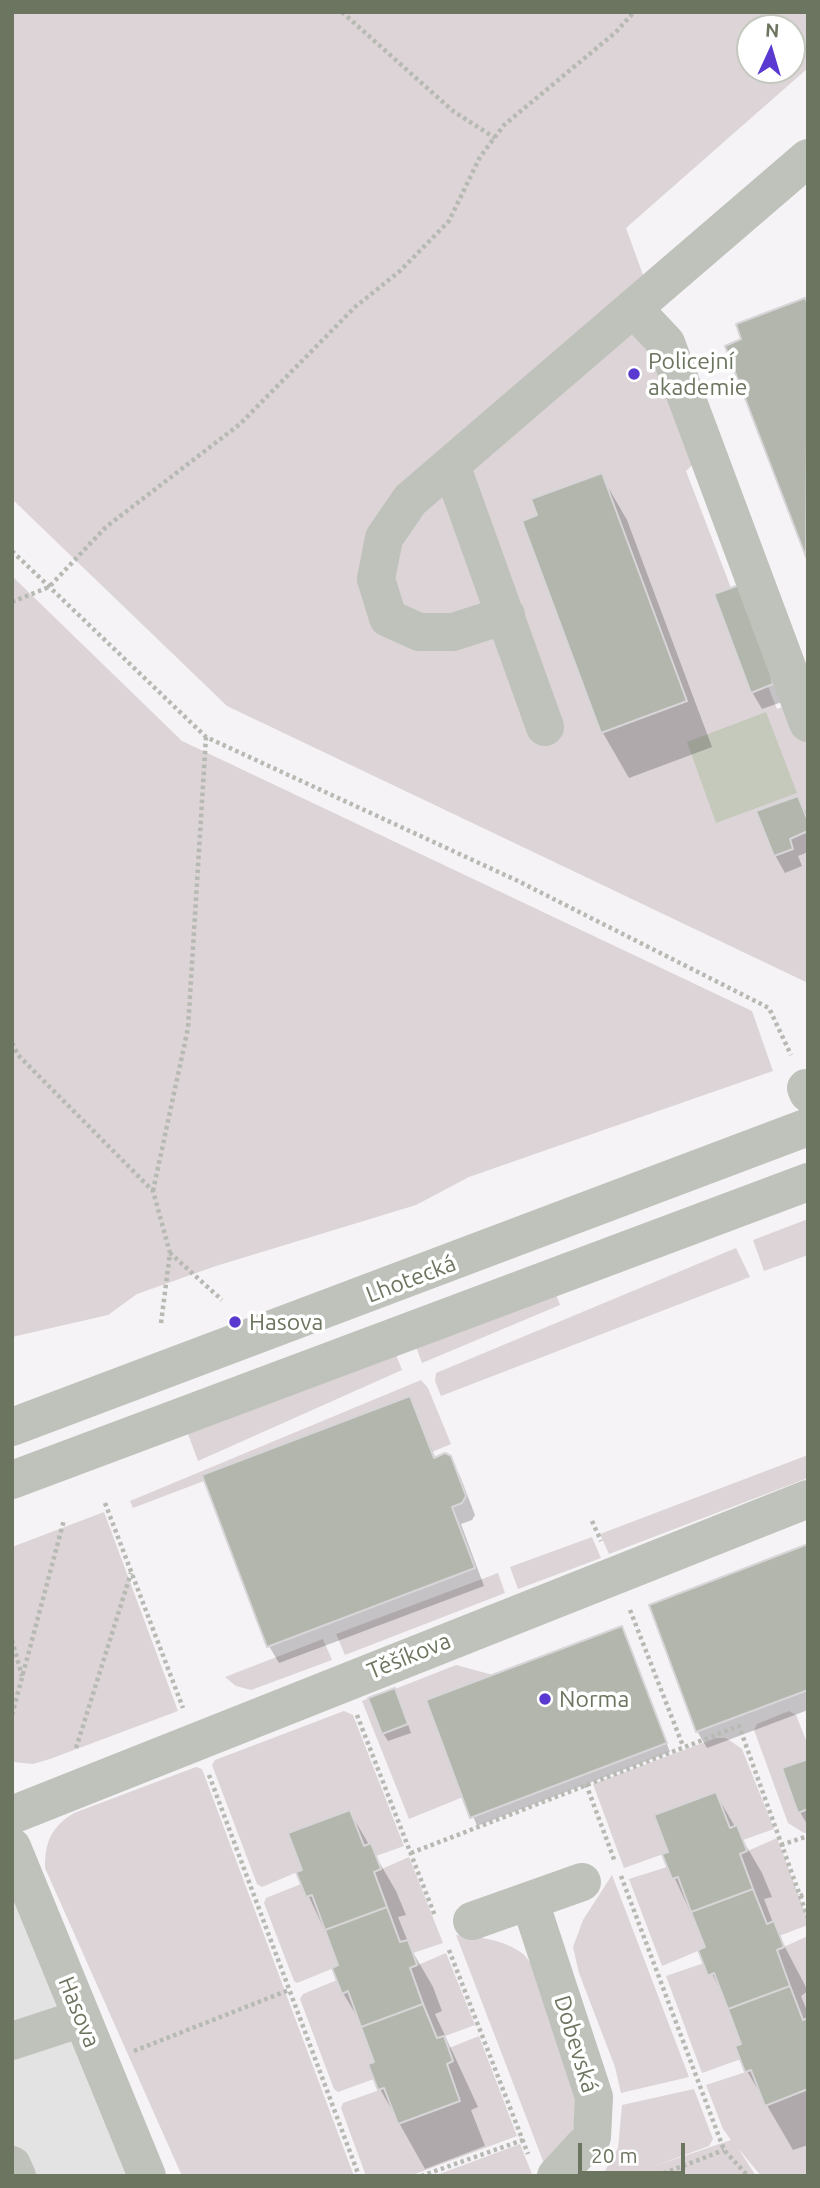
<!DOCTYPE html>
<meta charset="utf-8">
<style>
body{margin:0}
#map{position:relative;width:820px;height:2188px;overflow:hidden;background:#f5f3f6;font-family:Ubuntu,sans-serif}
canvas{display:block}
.frame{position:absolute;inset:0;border:14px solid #6c755f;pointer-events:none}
.north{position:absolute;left:736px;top:14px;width:70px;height:70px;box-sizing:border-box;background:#fff;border:2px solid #c4c8bf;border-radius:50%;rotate:4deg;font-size:19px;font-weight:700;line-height:28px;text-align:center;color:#6c755f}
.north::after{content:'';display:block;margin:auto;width:24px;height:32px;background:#5939cf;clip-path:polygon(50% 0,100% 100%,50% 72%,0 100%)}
.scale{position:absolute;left:578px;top:2143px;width:107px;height:32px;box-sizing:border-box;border:4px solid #6c755f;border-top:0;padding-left:9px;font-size:21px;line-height:24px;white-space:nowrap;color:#6c755f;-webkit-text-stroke:5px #fff;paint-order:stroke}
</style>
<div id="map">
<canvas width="820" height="2188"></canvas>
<div class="frame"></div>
<div class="north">N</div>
<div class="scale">20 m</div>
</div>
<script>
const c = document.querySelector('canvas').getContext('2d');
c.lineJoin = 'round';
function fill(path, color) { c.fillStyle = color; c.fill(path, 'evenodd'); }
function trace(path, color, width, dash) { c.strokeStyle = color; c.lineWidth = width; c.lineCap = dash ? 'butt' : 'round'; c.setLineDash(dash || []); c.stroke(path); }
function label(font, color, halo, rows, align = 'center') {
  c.font = font + ' Ubuntu,sans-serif'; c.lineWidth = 7; c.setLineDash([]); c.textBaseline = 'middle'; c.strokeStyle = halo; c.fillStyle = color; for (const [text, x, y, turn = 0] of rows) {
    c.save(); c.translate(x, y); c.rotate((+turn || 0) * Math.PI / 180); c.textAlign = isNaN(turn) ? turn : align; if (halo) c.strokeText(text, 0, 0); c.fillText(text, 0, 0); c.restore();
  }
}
fill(new Path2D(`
 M 12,1892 L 127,2176 L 12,2176 Z`), '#e4e3e3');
fill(new Path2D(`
 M 12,12 L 808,12 L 808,68 L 626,228 L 702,438 L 701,457 L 686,471 L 731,588 L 714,595 L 751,692 L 768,686 L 777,709 L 808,698 L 808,821 L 798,796 L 757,812 L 774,856 L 793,849 L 790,839 L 808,831 L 808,983 L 227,706 L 12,499 ZM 750,28 L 792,28 L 792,70 L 750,70 ZM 602,473 L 687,701 L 602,733 L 522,522 L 537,515 L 531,499 Z
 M 12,576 L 182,741 L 752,1011 L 773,1071 L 469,1177 L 416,1205 L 216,1266 L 137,1294 L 108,1315 L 12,1337 Z
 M 808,1219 L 808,1255 L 764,1271 L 753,1240 Z
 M 736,1248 L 750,1277 L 441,1396 L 435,1381 L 436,1373 Z
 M 555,1291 L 560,1305 L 422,1363 L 415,1344 Z
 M 395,1352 L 402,1370 L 198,1461 L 188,1434 Z
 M 421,1380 L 428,1388 L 451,1444 L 432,1452 L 409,1396 L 202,1475 L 204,1481 L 133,1508 L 130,1501 Z
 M 808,1455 L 808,1478 L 609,1554 L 600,1534 Z
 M 104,1512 L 178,1711 L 50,1759 L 33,1764 L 13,1762 L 12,1547 Z
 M 592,1537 L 601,1558 L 518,1589 L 510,1567 Z
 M 498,1573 L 505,1593 L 345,1655 L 336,1634 Z
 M 323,1639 L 332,1660 L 251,1690 L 236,1686 L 225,1677 Z
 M 456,1665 L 493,1675 L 463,1797 L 409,1819 L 362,1701 L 369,1698 L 383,1734 L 409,1724 L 395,1689 Z
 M 344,1711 L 353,1715 L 404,1846 L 376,1856 L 372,1844 L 365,1846 L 351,1810 L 289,1833 L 302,1870 L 262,1887 L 257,1884 L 212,1765 L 215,1760 Z
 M 789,1711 L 796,1715 L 808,1745 L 808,1759 L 782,1768 L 798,1813 L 808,1809 L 808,1832 L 804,1833 L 788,1823 L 754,1730 L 757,1724 Z
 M 716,1738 L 726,1738 L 742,1749 L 774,1829 L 743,1840 L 738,1826 L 731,1828 L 716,1792 L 669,1852 L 624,1868 L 593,1784 Z
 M 196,1767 L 202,1769 L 354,2176 L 182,2176 L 45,1868 C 45,1842 51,1827 74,1813 Z
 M 777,1838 L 808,1920 L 808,1925 L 779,1936 L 767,1924 L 741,1854 Z
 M 409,1857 L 443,1943 L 413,1953 L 408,1940 L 401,1942 L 375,1872 Z
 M 667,1867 L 672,1879 L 678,1877 L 705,1948 L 662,1966 L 629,1879 Z
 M 612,1875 L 689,2077 L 621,2093 L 615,2067 L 579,1973 L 573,1947 L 583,1920 Z
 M 301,1884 L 306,1897 L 312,1895 L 339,1966 L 297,1983 L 294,1981 L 264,1903 L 266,1898 Z
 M 456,1935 C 480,1937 503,1939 523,1954 C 538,1964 570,2063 574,2084 C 576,2094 577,2112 575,2122 C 571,2140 557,2154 545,2166 Z
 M 808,1936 L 808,2019 L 804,2021 L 777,1950 Z
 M 446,1953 L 475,2025 L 437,2039 L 411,1968 Z
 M 704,1963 L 709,1976 L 715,1974 L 742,2044 L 741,2059 L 702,2073 L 666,1976 Z
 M 337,1980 L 342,1994 L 348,1992 L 375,2062 L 374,2079 L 338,2092 L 334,2089 L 300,1999 L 303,1994 Z
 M 479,2036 L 517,2136 L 410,2176 L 366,2176 L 341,2108 L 343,2103 L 385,2088 L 399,2124 L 460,2101 L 447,2064 L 454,2062 L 449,2048 Z
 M 752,2070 L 766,2106 L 808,2090 L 808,2176 L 761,2176 L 738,2148 L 756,2176 L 602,2176 L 618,2148 L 622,2105 L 694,2089 L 713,2139 L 709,2146 L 652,2167 L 731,2140 L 723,2129 L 706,2085 Z
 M 520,2144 L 532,2174 L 528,2176 L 434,2176 Z`), '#dcd4d7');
fill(new Path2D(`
 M 766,712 L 797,793 L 716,823 L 687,742 Z`), '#c5c9bb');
fill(new Path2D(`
 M 808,305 L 808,557 L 727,347 Z
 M 601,475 L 627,520 L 712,747 L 629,778 L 603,733 L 524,522 L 539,516 Z
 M 753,582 L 782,702 L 762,709 L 752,692 Z
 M 798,798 L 808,816 L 808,852 L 798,856 L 802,866 L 785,873 L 775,855 Z
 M 409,1398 L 436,1459 L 450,1458 L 460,1476 L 475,1515 L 472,1520 L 461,1524 L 484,1586 L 279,1663 L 269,1646 Z
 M 808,1546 L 808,1710 L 707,1748 L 697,1731 Z
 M 622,1628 L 670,1752 L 477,1826 L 428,1701 Z
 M 399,1698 L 411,1733 L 388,1741 L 383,1733 Z
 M 808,1761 L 808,1826 L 800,1812 Z
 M 716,1794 L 762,1873 L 772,1897 L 764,1899 L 775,1928 L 808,1991 L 801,1996 L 808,2013 L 808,2145 L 793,2150 L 747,2071 L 743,2045 L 730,2010 L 701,1951 L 707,1948 L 664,1855 L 670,1853 Z
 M 350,1812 L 396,1891 L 406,1915 L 398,1917 L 410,1947 L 433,1987 L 442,2011 L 435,2014 L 478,2107 L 471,2110 L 485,2146 L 425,2169 L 380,2089 L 377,2063 L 364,2028 L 343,1993 L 341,1966 L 298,1873 L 304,1871 Z`), '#0003');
const building = new Path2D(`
 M 805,298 L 808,304 L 806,557 L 725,346 L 741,339 L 736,324 Z
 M 602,473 L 687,701 L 601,733 L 522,521 L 537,515 L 531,499 Z
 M 753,580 L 773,684 L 751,693 L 714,594 Z
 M 798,796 L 808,821 L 808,831 L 790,839 L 793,849 L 774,856 L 756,811 Z
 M 410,1396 L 434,1458 L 445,1453 L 451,1456 L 466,1496 L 462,1503 L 452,1507 L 475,1568 L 267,1647 L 202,1475 Z
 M 808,1544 L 808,1690 L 696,1732 L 649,1605 Z
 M 622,1626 L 667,1743 L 470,1818 L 426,1700 Z
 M 395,1688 L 408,1724 L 382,1734 L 368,1698 Z
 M 808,1759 L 808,1809 L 798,1813 L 782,1768 Z
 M 716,1792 L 730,1828 L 737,1825 L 747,1851 L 740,1854 L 753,1889 L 691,1912 L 678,1877 L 672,1879 L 662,1854 L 668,1852 L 654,1815 Z
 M 350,1810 L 364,1846 L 371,1843 L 381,1869 L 374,1872 L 387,1907 L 325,1930 L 312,1895 L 306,1897 L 296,1872 L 302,1870 L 288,1833 Z
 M 753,1889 L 767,1924 L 774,1921 L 784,1947 L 777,1950 L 790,1986 L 728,2009 L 714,1973 L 708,1976 L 698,1950 L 705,1947 L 691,1912 Z
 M 387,1907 L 400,1942 L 408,1940 L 417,1965 L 410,1968 L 423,2004 L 361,2027 L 348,1991 L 342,1994 L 332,1968 L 338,1965 L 325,1930 Z
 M 790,1986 L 803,2020 L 808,2018 L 808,2089 L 765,2106 L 751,2070 L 745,2072 L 735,2046 L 741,2044 L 728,2009 Z
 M 423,2004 L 437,2038 L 444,2036 L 453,2061 L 447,2064 L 460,2101 L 398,2124 L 384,2088 L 378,2090 L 368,2064 L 374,2062 L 361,2027 Z`);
fill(building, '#b2b6ac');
trace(building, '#d7d5d7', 2);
trace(new Path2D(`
 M 342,12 L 453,111 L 495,138
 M 12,551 L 206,737 L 518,881 L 769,1008 L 791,1055
 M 12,602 L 49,587 L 106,527 L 240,424 L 355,307 L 400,271 L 449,221 L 480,157 L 504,125 L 616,32 L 634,12
 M 12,1043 L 18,1055 L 153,1191 L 170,1253
 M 153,1191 L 188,1028 L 206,737
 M 161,1323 L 170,1253 L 222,1300
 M 105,1503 L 183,1708
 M 592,1521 L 601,1541
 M 630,1610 L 683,1746
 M 12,1640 L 22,1676
 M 12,1715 L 64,1520
 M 357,1715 L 435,1916
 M 76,1748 L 131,1573
 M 209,1775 L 359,2176
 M 586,1784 L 615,1862
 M 781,1845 L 808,1836
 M 411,1853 L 739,1726 L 808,1918
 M 621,1876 L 724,2150 L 748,2176
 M 800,1896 L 808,1893
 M 449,1950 L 528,2154
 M 134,2051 L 289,1990
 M 421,2176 L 523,2140
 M 657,2176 L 724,2150`), '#b7b9b3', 4.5, [3.5, 3.5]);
trace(new Path2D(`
 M 633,308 L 666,343 L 808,723
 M 451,465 L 545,727
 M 506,615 L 453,632 L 419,632 L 388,618 L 376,579 L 384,538 L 410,500 L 808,158
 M 806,1088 L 808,1093
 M 12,1427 L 808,1127
 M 12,1480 L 808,1182
 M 12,1815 L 808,1499
 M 12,1847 L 147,2176
 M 530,1902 L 594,2097 L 592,2137 L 556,2176
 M 472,1921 L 582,1882
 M 12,2041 L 82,2018
 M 12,2165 L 17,2176`), '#bfc2bb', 38);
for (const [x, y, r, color] of [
 [634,374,7,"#5939cf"],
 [235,1322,7,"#5939cf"],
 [545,1699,7,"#5939cf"]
]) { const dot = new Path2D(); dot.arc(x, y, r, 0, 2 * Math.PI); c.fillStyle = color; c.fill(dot); trace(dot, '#fff', 2.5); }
label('23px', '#6c755f', '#fff', [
 ["Policejní",648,361],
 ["akademie",648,387],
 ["Hasova",249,1322],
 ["Norma",559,1699]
], 'left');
label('23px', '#6c755f', '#fff', [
 ["Lhotecká",411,1279,-21],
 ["Těšíkova",409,1656,-22],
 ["Hasova",79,2012,68],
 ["Dobevská",576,2044,73]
]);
</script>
